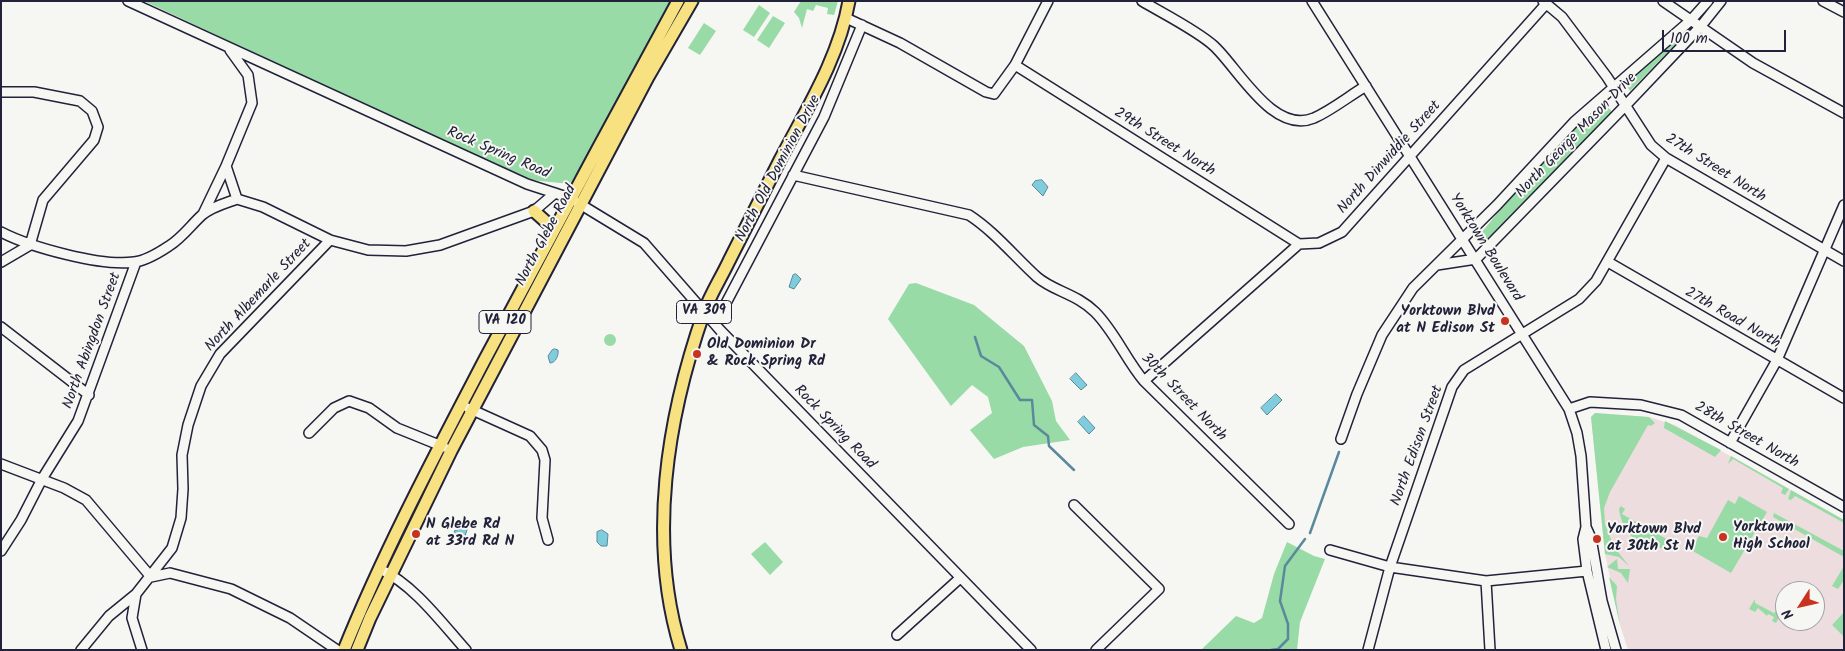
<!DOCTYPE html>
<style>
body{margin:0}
#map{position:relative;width:1845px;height:651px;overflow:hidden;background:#f6f6f2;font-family:Kalam,sans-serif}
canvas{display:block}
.frame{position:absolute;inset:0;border:2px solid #22223b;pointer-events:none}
.north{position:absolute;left:1775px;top:581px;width:50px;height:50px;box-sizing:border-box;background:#f6f6f2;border:1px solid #a1a1a9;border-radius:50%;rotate:235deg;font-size:14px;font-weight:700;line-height:20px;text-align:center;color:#22223b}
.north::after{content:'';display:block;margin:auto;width:18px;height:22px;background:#c8321e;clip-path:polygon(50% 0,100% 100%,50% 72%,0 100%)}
.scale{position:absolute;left:1662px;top:30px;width:124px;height:22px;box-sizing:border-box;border:2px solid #22223b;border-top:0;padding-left:6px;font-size:15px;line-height:18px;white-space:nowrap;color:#22223b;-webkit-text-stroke:4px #f6f6f2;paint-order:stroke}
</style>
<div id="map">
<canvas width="1845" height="651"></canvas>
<div class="frame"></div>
<div class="north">N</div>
<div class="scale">100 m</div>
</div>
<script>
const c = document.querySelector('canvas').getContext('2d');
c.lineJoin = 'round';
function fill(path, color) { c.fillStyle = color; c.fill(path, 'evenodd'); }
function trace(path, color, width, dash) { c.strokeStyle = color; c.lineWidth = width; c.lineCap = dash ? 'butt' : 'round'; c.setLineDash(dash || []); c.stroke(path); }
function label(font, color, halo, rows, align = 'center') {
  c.font = font + ' Kalam,sans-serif'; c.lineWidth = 4; c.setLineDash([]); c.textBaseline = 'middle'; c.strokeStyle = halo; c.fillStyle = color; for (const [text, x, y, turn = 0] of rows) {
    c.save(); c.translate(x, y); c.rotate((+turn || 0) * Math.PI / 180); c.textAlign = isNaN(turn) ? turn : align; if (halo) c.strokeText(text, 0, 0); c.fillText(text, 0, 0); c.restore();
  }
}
fill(new Path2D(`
 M 1595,413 L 1649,417 L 1675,425 L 1844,520 L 1844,612 L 1832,625 L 1844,637 L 1844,650 L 1628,650 L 1620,625 L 1605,554 L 1591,417 ZM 1785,591 L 1815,591 L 1815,621 L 1785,621 Z`), '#eedddf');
fill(new Path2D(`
 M 144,1 L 671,1 L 600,134 L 570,184 L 531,180 L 463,151 Z
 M 801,1 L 838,1 L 834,15 L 827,14 L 828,8 L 816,5 L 813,11 L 807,9 L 802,28 L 799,18 L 794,12 Z
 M 759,5 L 770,13 L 754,37 L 743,30 Z
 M 773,16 L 785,23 L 769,48 L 757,40 Z
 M 704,23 L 716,31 L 700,55 L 688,48 Z
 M 1682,33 L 1684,35 L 1630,91 L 1625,83 Z
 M 1604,101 L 1612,112 L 1501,230 L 1486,246 L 1478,236 C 1493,220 1505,202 1520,185 C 1546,156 1574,126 1604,101 Z
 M 916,283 L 974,305 L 1024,346 L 1052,401 L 1056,421 L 1070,440 L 1023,447 L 994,459 L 970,430 L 992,413 L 988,397 L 972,385 L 951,406 L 888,319 L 909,284 Z
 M604 340a6 6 0 1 1 12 0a6 6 0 1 1-12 0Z
 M 1595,413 L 1649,417 L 1655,423 L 1651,426 L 1648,425 L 1610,492 L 1604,508 L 1605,524 L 1614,547 L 1629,566 L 1619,557 L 1605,554 L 1591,417 Z
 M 1665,421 L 1721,450 L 1715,457 L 1664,428 Z
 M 1731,456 L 1789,489 L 1785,495 L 1781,493 L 1783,488 L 1733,459 L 1728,464 Z
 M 1791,490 L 1844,520 L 1844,523 L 1795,496 L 1791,500 L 1788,499 Z
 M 1739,496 L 1767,512 L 1731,573 L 1691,550 L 1699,536 L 1707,538 L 1728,500 L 1735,504 Z
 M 1621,506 L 1625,509 L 1622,514 L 1670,541 L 1674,536 L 1672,542 L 1661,548 C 1637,547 1622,532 1619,509 Z
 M 1774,513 L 1844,551 L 1844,557 L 1773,517 Z
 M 765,542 L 783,562 L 770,575 L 751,554 Z
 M 1287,542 L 1314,556 L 1325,559 L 1300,622 L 1297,650 L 1201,650 L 1236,616 L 1254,623 L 1262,618 L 1274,574 Z
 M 1617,559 L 1618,569 L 1630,569 L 1628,583 L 1621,573 L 1607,567 Z
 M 1844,566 L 1844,580 L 1838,589 L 1832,586 Z
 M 1609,577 L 1617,586 L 1616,599 L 1620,625 Z
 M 1755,599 L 1755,603 L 1774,613 L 1776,611 L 1781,614 L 1776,623 L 1772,621 L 1774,617 L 1768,614 L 1767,616 L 1758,608 L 1755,612 L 1749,609 Z
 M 1844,612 L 1844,637 L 1832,625 Z`), '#98dba6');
const water = new Path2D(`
 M 1042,180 L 1048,187 L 1043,196 L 1032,185 L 1035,181 Z
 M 796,274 L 801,279 L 794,289 L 789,287 L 793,275 Z
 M 555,349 L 558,350 C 559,356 555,363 550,363 L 548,356 L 552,350 Z
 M 1076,373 L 1087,385 L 1081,390 L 1070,379 Z
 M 1276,394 L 1282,400 L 1267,415 L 1261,408 Z
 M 1084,416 L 1095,428 L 1089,434 L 1078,422 Z
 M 464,522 L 469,524 L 465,536 L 458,539 L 454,531 L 460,529 L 458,526 Z
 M 602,530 L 608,534 L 607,546 L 601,546 L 597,542 L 597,532 Z`);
fill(water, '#7fcddc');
trace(water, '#5a899c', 1);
trace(new Path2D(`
 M 975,337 L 981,356 L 999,367 L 1020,400 L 1032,400 L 1034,425 L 1048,436 L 1049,446 L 1074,470
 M 1310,533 L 1339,452
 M 1271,650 L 1278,649 L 1288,639 L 1288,624 L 1280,601 L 1285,566 L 1305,539`), '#5a899c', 2.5);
const minor = new Path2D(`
 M 128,1 L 527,184 L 570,198 L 644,243 L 720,330 L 1031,650
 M 1142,1 C 1162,13 1198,31 1214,46 C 1238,68 1273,135 1314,118 C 1332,110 1349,96 1366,86
 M 1312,1 L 1569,409 L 1577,433 L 1581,456 L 1586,527 L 1583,539 L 1587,571 L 1606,650
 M 1543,1 L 1562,17 L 1607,77 L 1651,145 L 1666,158 L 1844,261
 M 1663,1 L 1753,63 L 1844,113
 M 1823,1 L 1844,12
 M 846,18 L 900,43 L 986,92 L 994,94 L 1015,65 L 1048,1
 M 1015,65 L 1299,244
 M 1,92 L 34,92 L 80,101 L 92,111 L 98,127 L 94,140 L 43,200 L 30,245 L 1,262
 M 793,175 L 969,215 C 995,232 1014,256 1037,277 C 1053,291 1077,294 1095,312 C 1115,332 1126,360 1144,381 L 1289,524
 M 237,199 L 263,207 L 330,240 L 368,250 L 406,251 L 440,245 L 534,211 L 555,193
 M 203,214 L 226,166
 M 1,232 C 30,247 102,267 134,262 C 145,261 160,252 169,246 C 182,238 191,225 202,215 C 211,207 226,203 237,199 L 226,166 L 252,103 L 248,75 L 230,50
 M 1608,262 L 1844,398
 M 1437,265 L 1476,259 L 1625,106 L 1701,26 L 1721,1
 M 715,324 L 824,117 L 862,25
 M 1,327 L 89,395
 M 1144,381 L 1299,244 L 1319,243 L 1342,232 L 1546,4
 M 468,408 L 530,436 L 542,450 L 545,460 L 542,518 L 548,540
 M 1569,409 L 1590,402 L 1641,405 L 1681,415 L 1844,507
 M 309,433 L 334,408 L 349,401 L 369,408 L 397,428 L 444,447
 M 1341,439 L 1357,394 L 1382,335 L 1413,288 L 1497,205 L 1574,122 L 1691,20 L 1708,1
 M 1730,443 L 1777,360 L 1844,205
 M 1,464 L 64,488 L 86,500 L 151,577 L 170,573 L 231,589 L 290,618 L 337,650
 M 1074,505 L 1159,589 L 1096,650
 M 1586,527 L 1591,538 L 1602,601 L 1616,650
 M 1330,550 L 1390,567 L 1486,581 L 1587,571
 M 1,551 L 21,520 L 42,479 L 78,421 L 136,262
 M 380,569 C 414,585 441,622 466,650
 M 1486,581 L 1490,650
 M 897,635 L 959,579
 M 81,650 L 109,616 L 136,594
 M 142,650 L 132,618 L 136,594 L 172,548 L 181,518 L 183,489 L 182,455 L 188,425 L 201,386 L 220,354 L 330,240
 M 1368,650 L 1390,567 L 1452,387 L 1464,370 L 1579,299 L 1596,281 L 1666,158`);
const major = new Path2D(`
 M 534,211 L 554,229
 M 344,650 C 384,551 435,455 484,361 C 548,240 613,121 678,1
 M 357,650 L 370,618 L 451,451 L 648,77 L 692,1
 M 681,650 C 647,540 667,418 704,312 C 710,295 721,278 729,261 C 746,228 763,194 780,160 C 806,110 839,58 849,1`);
trace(minor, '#22223b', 12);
trace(major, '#22223b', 15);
trace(minor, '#f6f6f2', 9);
trace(major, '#f8e181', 11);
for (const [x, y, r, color] of [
 [1505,321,5,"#c8321e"],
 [697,354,5,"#c8321e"],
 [416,534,5,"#c8321e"],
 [1723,537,5,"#c8321e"],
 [1597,539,5,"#c8321e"]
]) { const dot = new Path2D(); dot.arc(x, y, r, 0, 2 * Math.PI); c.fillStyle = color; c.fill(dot); trace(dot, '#f6f6f2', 2); }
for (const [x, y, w] of [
 [704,312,55],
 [505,322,52]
]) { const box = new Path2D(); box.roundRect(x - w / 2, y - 11.5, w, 23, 4); c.fillStyle = '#f6f6f2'; c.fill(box); trace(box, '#22223b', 1); }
label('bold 14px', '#22223b', null, [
 ["VA 309",704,312],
 ["VA 120",505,322]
]);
label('15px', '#22223b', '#f6f6f2', [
 ["North George Mason Drive",1577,136,-46],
 ["29th Street North",1164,143,32],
 ["Rock Spring Road",498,154,23],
 ["North Dinwiddie Street",1390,158,-48],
 ["North Old Dominion Drive",779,169,-62],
 ["27th Street North",1715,169,32],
 ["North Glebe Road",547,236,-62],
 ["Yorktown Boulevard",1485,248,58],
 ["North Albemarle Street",259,296,-47],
 ["27th Road North",1732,319,30],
 ["North Abingdon Street",93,341,-70],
 ["30th Street North",1183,398,46],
 ["Rock Spring Road",834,428,46],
 ["28th Street North",1746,436,30],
 ["North Edison Street",1418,446,-70]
]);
label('bold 15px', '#22223b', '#f6f6f2', [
 ["Yorktown Blvd",1495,312,"right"],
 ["at N Edison St",1495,329,"right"],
 ["Old Dominion Dr",707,345],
 ["& Rock Spring Rd",707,362],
 ["N Glebe Rd",426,525],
 ["at 33rd Rd N",426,542],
 ["Yorktown",1733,528],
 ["High School",1733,545],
 ["Yorktown Blvd",1607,530],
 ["at 30th St N",1607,547]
], 'left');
</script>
